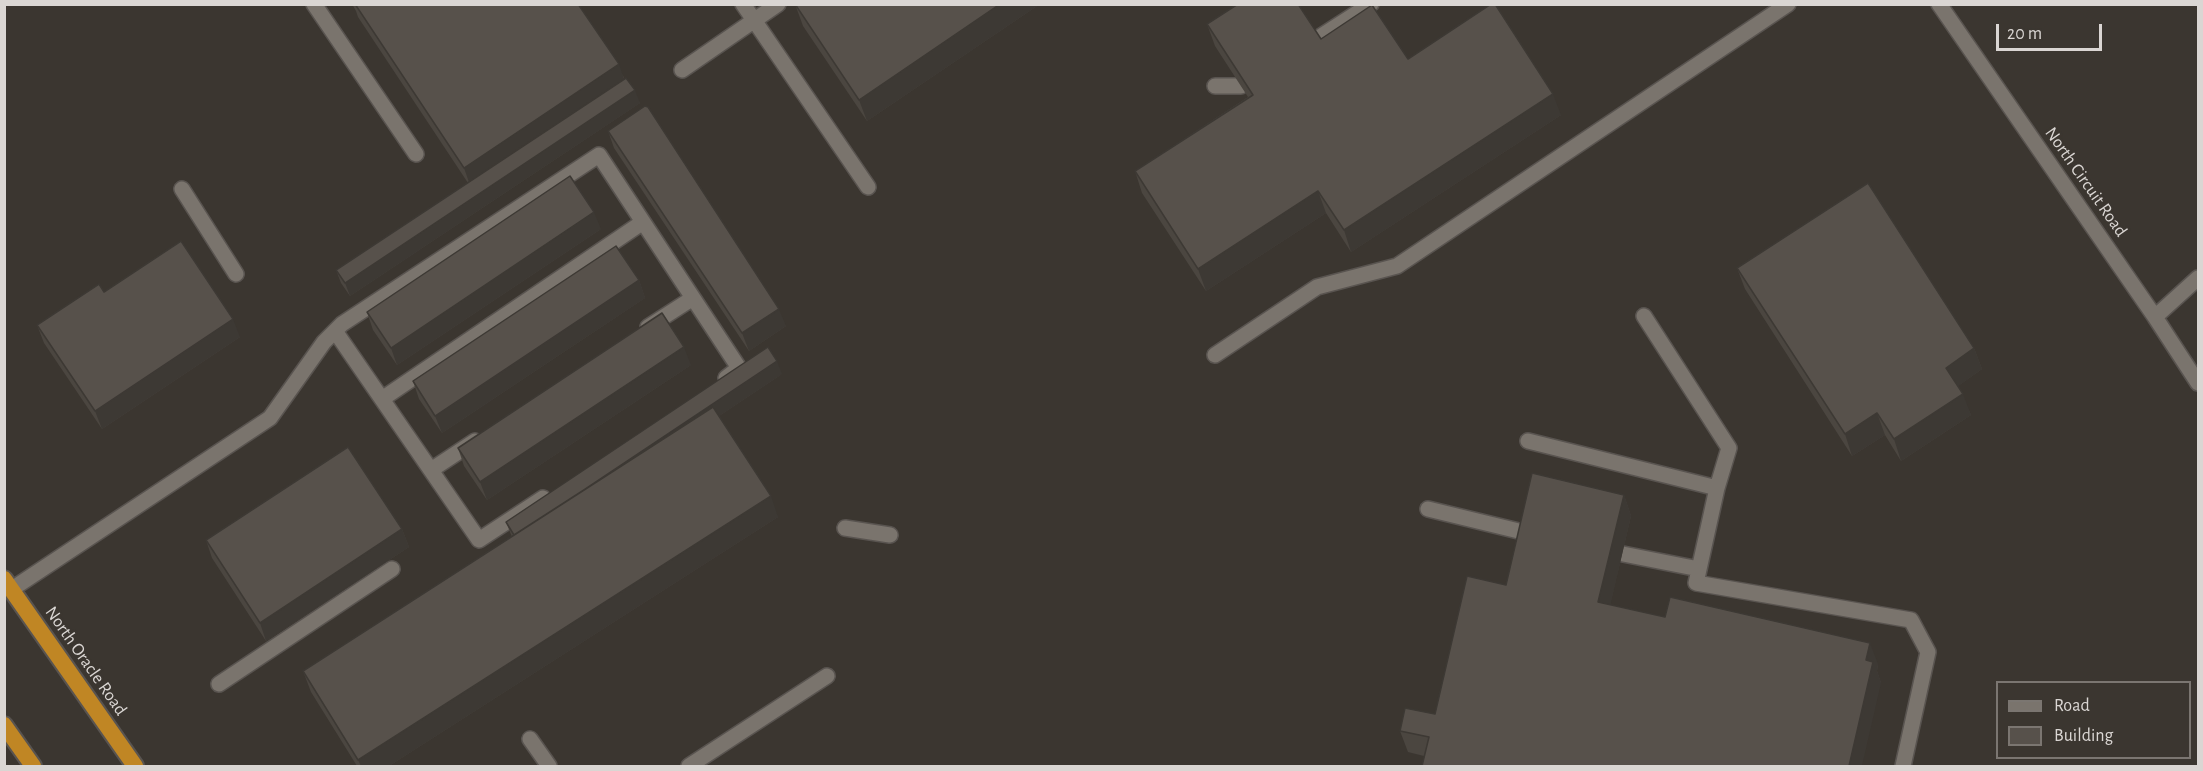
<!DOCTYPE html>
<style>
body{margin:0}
#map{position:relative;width:2203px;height:771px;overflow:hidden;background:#3b3630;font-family:"Alegreya Sans",sans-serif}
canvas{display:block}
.frame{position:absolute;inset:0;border:6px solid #dad6d3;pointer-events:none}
.legend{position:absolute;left:1996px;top:681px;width:195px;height:78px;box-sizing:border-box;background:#3b3630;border:2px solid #7b7671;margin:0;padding:8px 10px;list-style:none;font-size:18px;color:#dad6d3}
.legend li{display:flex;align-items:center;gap:12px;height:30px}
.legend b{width:30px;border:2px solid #7b7671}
.scale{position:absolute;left:1996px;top:24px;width:106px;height:27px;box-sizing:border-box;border:3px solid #dad6d3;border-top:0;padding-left:8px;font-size:18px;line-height:21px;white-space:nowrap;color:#dad6d3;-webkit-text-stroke:4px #3b3630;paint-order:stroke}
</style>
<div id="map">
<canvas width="2203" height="771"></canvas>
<div class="frame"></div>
<ul class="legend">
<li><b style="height:8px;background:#7a746d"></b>Road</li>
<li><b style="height:16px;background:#57514b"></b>Building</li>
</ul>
<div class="scale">20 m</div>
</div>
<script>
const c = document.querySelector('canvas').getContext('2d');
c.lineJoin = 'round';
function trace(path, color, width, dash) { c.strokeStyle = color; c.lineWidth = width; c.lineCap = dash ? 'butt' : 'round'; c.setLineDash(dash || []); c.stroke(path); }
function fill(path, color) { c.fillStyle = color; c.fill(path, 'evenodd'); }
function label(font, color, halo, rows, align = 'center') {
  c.font = font + ' "Alegreya Sans",sans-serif'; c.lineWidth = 4.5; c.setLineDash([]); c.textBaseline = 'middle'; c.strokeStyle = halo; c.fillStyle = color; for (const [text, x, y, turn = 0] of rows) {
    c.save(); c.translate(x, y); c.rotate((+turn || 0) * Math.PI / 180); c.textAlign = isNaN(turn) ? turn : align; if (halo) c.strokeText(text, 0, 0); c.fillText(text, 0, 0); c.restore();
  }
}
const service = new Path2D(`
 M 314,4 L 416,154
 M 743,4 L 868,187
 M 1315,40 L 1371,4
 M 682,70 L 778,4
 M 1215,86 L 1241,86
 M 182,189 L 236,274
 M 1644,316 L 1729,448 L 1717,488 L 1696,583 L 1911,620 L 1928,652 L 1903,766
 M 648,327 L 693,298
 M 335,331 L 479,540 L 543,498
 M 1215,355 L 1317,287 L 1397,266 L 1788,4
 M 382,399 L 643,222
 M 1528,441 L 1717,488
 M 431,470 L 475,441
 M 1428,509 L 1531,534
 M 845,528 L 890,535
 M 1623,554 L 1699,569
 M 12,589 L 270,418 L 324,342 L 342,324 L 599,155 L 739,368 L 726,378
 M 219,684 L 392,569
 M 530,739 L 549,766
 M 689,766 L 827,676`);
const minor = new Path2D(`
 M 1939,4 L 2155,317 L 2198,383
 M 2155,317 L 2198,278`);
const trunk = new Path2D(`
 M 4,579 L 135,766
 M 4,725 L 33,766`);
trace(service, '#595450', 18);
trace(minor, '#595450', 18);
trace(trunk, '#595450', 20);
trace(service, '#7a746d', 15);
trace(minor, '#7a746d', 15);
trace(trunk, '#c08624', 16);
fill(new Path2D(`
 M 352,4 L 578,4 L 640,103 L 350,296 L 341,283 L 336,270 L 468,183 L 358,17 L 356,11 Z
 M 795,4 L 1040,4 L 867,121 L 803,26 Z
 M 1207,24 L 1321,39 L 1408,59 L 1561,115 L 1351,252 L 1326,213 L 1206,291 L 1142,193 L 1135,171 L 1248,97 L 1215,46 Z
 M 608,131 L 786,326 L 749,351 L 614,148 Z
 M 601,229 L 397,365 L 373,330 L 367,312 Z
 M 1737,268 L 1974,348 L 1982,369 L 1958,386 L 1971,415 L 1901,461 L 1885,435 L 1852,456 L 1745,289 Z
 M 639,280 L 645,298 L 442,433 L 419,399 L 413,381 Z
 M 104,292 L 240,337 L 102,429 L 44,343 L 37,325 Z
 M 691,365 L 487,500 L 464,466 L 458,448 Z
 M 782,374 L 719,416 L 778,517 L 389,766 L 357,766 L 311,692 L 303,671 L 512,537 L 506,522 Z
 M 1624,495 L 1631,516 L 1610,605 L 1878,664 L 1877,671 L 1881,683 L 1424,756 L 1408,752 L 1400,731 L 1435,714 L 1506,585 Z
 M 402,529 L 409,547 L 266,641 L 212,558 L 206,540 Z`), '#4b4640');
fill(new Path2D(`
 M 1000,4 L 1040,4 L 867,121 L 859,100 Z
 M 619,64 L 625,82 L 470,185 L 464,168 Z
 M 635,90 L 640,103 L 350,296 L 345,283 Z
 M 1553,94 L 1561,115 L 1351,252 L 1344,230 Z
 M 1318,191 L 1326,213 L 1206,291 L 1198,269 Z
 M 594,212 L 601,229 L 397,365 L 391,348 Z
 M 639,280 L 645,298 L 442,433 L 435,416 Z
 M 779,309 L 786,326 L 749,351 L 742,333 Z
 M 233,319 L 240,337 L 102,429 L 95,411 Z
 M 684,347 L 691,365 L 487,500 L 480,482 Z
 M 1974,348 L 1982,369 L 1954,389 L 1946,368 Z
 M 777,361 L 782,374 L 520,549 L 515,536 Z
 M 1963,394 L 1971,415 L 1901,461 L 1894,439 Z
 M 1877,413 L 1885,435 L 1852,456 L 1845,434 Z
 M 1624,495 L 1631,516 L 1606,624 L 1598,602 Z
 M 771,496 L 778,517 L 389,766 L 361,766 L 358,760 Z
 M 402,529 L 409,547 L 266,641 L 260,623 Z
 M 1870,643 L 1878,664 L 1877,671 L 1881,683 L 1862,766 L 1849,766 L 1866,660 Z`), '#3d3934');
const building = new Path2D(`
 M 355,4 L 578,4 L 619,64 L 464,168 Z
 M 795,4 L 1000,4 L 859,100 Z
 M 1238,4 L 1298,4 L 1321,39 L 1372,5 L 1408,59 L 1491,4 L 1495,4 L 1553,94 L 1344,230 L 1318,191 L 1198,269 L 1135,171 L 1253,95 L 1207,24 Z
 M 626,78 L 635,90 L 345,283 L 336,270 Z
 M 645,106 L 648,107 L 779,309 L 742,333 L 608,131 Z
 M 570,176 L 594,212 L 391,348 L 367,312 Z
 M 1868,183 L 1974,348 L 1946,368 L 1963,394 L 1894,439 L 1877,413 L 1845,434 L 1737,268 Z
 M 181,241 L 233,319 L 95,411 L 37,325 L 99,284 L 104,292 Z
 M 616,246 L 639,280 L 435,416 L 413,381 Z
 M 662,313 L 684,347 L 480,482 L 458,448 Z
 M 768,347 L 777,361 L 585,489 L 514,535 L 506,522 Z
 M 713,407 L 771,496 L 358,760 L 303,671 Z
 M 348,447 L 402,529 L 260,623 L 206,540 Z
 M 1532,473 L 1624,495 L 1598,602 L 1665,617 L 1670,597 L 1870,643 L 1866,660 L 1873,662 L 1849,766 L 1422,766 L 1429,737 L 1400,731 L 1405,708 L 1435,714 L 1467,576 L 1506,585 Z`);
fill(building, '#57514b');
trace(building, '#3d3934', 1.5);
label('18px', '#dad6d3', '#3b3630', [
 ["North Circuit Road",2086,182,55],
 ["North Oracle Road",86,661,55]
]);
</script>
